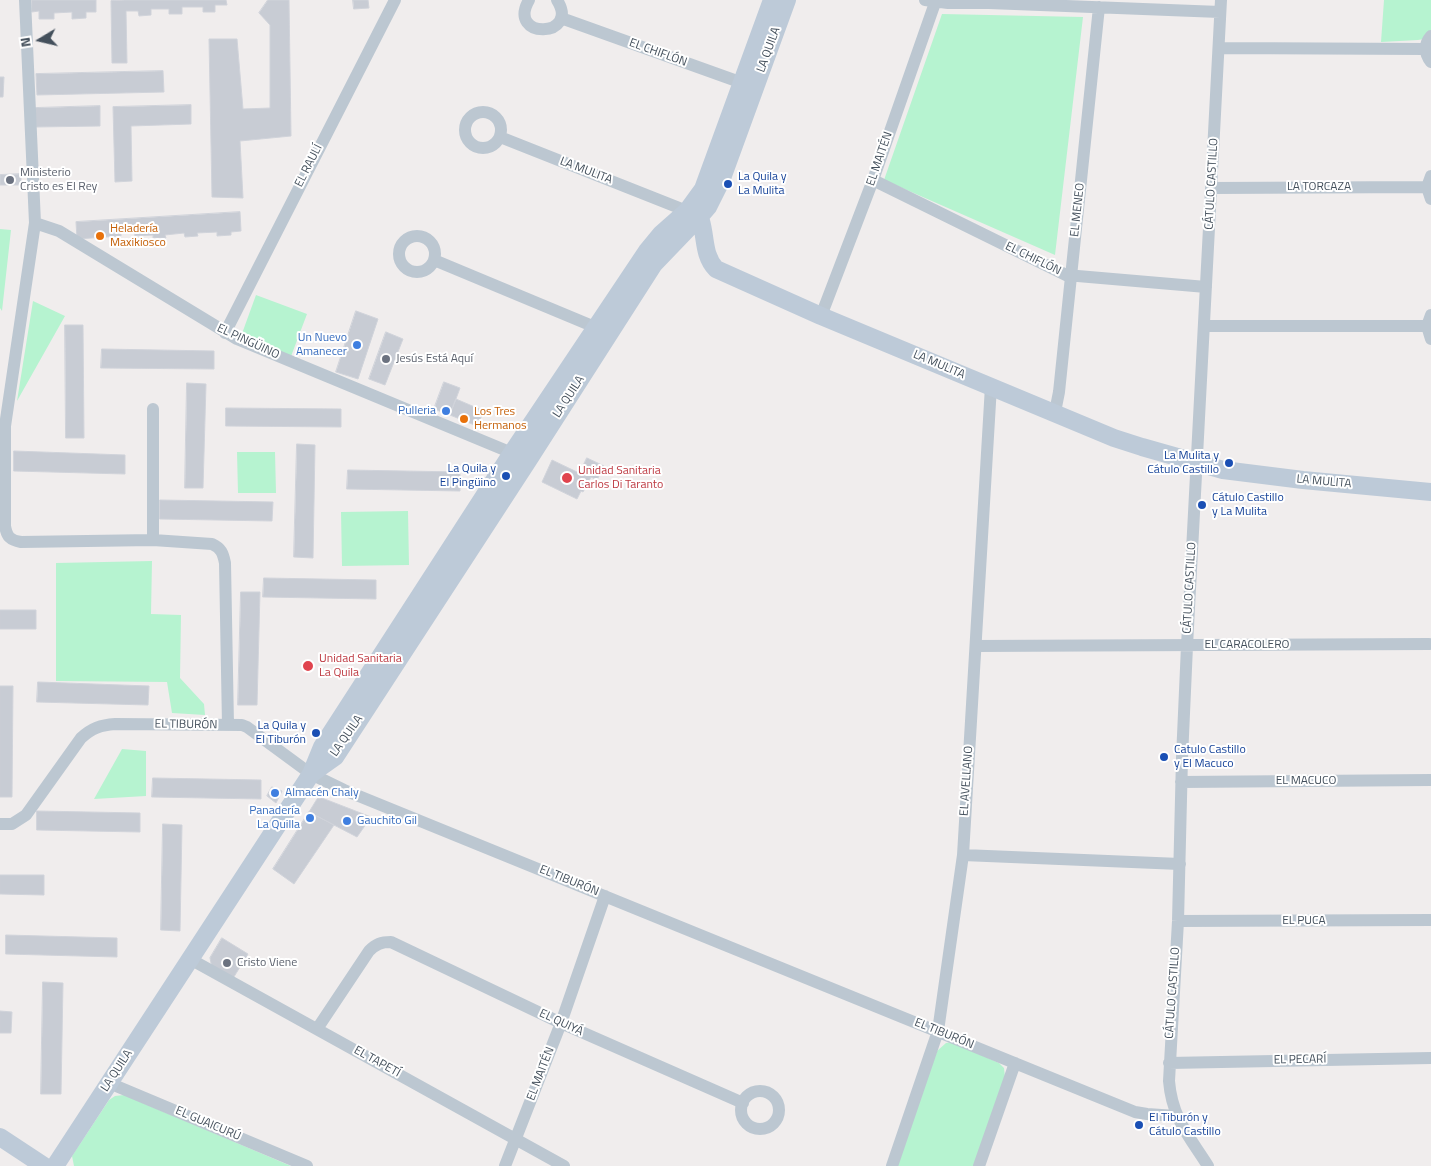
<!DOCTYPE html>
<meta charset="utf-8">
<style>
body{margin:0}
#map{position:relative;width:1431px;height:1166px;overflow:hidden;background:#f0eded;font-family:"Titillium Web",sans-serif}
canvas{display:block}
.north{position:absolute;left:15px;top:15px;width:50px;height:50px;-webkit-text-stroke:4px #fff;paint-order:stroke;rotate:261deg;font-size:14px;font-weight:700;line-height:20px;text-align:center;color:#44505c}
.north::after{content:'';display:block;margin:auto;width:18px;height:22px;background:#44505c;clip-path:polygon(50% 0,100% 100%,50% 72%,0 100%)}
</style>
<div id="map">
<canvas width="1431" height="1166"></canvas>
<div class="north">N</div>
</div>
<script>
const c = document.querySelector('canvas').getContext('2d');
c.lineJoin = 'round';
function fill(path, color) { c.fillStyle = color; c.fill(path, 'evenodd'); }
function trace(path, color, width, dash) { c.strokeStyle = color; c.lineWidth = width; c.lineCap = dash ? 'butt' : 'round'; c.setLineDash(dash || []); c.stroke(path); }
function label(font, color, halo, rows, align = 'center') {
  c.font = font + ' "Titillium Web",sans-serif'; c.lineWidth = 4; c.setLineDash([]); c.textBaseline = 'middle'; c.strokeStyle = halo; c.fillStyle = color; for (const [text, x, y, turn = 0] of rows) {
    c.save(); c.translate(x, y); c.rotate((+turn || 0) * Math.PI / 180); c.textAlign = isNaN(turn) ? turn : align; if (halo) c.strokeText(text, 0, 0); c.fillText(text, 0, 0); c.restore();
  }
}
fill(new Path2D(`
 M 1384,0 L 1431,0 L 1431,33 L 1424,39 L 1418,40 L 1381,42 Z
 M 942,14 L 1083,17 L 1055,255 L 884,180 Z
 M 0,229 L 11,230 L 2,311 L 0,308 Z
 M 256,295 L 307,314 L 290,359 L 240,339 Z
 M 33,301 L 65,316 L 17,401 Z
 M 237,452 L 275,452 L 276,493 L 238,493 Z
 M 408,511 L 409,565 L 342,566 L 341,512 Z
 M 152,561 L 151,614 L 181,615 L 180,678 L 204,704 L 205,715 L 172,713 L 167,682 L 56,681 L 56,563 Z
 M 122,749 L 146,751 L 146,796 L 94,799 Z
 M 952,1042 L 999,1063 L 1004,1068 L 1005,1077 L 975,1166 L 896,1166 L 937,1051 L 946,1043 Z
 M 124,1095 L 291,1166 L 74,1166 L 72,1156 L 109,1100 L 115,1096 Z`), '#b6f3d0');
const building = new Path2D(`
 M 32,0 L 96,0 L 96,12 L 86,12 L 86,18 L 72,19 L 72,12 L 54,13 L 54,19 L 39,19 L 39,11 L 32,12 Z
 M 125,0 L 226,0 L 227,5 L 215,5 L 215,12 L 203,12 L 203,7 L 182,7 L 182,14 L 169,14 L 169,9 L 151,9 L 151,15 L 139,16 L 138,11 L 126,11 L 127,63 L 112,63 L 111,1 Z
 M 268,0 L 289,0 L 291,136 L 240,141 L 243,198 L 212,197 L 209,39 L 237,39 L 243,109 L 270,108 L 270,25 L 259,13 Z
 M 353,0 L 368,0 L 369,8 L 354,9 Z
 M 163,71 L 164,92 L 37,95 L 36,74 Z
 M 0,77 L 4,77 L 3,97 L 0,97 Z
 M 191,105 L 191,124 L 131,126 L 132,181 L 115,182 L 113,107 Z
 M 100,106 L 100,126 L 36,127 L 35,108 Z
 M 21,174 L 21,185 L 0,185 L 0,175 Z
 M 240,212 L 241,231 L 231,232 L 231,235 L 217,236 L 217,232 L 197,233 L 198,236 L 185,237 L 184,233 L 165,235 L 166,238 L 153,238 L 153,235 L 135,236 L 134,230 L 121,230 L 121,236 L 77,239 L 76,222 Z
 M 356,311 L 378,319 L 358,379 L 336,372 Z
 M 65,325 L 83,325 L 84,438 L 66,438 Z
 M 386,332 L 403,339 L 385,385 L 369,379 Z
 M 102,349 L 214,351 L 214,369 L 101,368 Z
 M 444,382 L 460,388 L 450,415 L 434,409 Z
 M 187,383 L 206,384 L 203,488 L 185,488 Z
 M 456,399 L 484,411 L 477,426 L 450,415 Z
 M 226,408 L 341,409 L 341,427 L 226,426 Z
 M 297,444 L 315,445 L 313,558 L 294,557 Z
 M 14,451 L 125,455 L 125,474 L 14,471 Z
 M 587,458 L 604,466 L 597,480 L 591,477 L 583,492 L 581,491 L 577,499 L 542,482 L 552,460 L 579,473 Z
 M 348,470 L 460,472 L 460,491 L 347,489 Z
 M 160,500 L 273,502 L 272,521 L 160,519 Z
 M 264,578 L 376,580 L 376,599 L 263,597 Z
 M 241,592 L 260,592 L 257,705 L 238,705 Z
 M 0,610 L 36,610 L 36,629 L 0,629 Z
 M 38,682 L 149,686 L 148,705 L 37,702 Z
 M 0,686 L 13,686 L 12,797 L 0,797 Z
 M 153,778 L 261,780 L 261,799 L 152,797 Z
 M 272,787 L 282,791 L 276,803 L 267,796 Z
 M 322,798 L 371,817 L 357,837 L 309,812 L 317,799 Z
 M 37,811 L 140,813 L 140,832 L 37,830 Z
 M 309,812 L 334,825 L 294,884 L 273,869 Z
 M 163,824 L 182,825 L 180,931 L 161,930 Z
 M 0,875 L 44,875 L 44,895 L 0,894 Z
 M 6,935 L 117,938 L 117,957 L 6,954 Z
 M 222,938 L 248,954 L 232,980 L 212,968 L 210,958 Z
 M 43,982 L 63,983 L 61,1094 L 41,1094 Z
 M 0,1011 L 12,1012 L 11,1033 L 0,1033 Z`);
fill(building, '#c8ccd4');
trace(building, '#d0d3da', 1);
trace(new Path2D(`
 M 25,0 L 35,223 L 5,426 L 5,526 C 7,537 10,540 21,542 L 153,540 L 212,544 C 221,548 223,553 225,563 L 228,725
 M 529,0 C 506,40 581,38 557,0
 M 925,0 L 948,3 L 989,3 L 1220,12
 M 561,18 L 748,85
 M 1431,36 C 1424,44 1424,53 1431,62
 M 1219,48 L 1425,49
 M465 130a18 18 0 1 1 36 0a18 18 0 1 1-36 0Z
 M 500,137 L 687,211
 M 1431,176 L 1427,187 L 1431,199
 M 873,180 L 1066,275 L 1206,287
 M 1212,188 L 1427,187
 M 35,223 L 59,231 L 237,339 L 512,453
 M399 254a18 18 0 1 1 36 0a18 18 0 1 1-36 0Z
 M 434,260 L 602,330
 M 1431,315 L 1427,326 L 1431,339
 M 821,316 L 873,180 L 936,0
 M 1204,326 L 1427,326
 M 225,333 L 395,0
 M 153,409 L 153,540
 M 1055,412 L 1059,392 L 1099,7
 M 976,646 L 1429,644
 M 1181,782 L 1431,780
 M 0,824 L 12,824 L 26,815 L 81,738 C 92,728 101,725 115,724 L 242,725 L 247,727 L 311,774 L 344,790 L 1135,1112 L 1147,1114 L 1176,1116
 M 963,855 L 1180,864
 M 1178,921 L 1431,920
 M 190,959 L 564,1166
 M 317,1029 L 369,951 C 376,944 381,942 391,942 L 561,1023 L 743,1103
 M 1169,1063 L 1431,1058
 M 109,1083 L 307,1166
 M741 1110a19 19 0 1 1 38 0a19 19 0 1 1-38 0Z
 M 505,1166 L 561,1023 L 605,896
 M 892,1166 L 938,1031 L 963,855 L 991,386
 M 979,1166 L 1015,1063
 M 1208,1166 C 1189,1136 1172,1118 1169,1081 L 1178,921 L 1182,758 L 1187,646 L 1221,0`), '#bcc7d1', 12);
trace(new Path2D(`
 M 690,213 L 701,221 C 706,238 703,255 716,269 L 821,316 L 1114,438 L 1142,447 L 1223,470 L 1303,480 L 1431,492
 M 311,774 L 335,757 L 529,459 L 654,264 L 702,214 L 708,207 L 721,181 L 787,0
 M 0,1137 L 44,1166
 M 55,1166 L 311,774 L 322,747 L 512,453 L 647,251 L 661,234 L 687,211 L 703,189 L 772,0`), '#bdcad8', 18);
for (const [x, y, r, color] of [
 [10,180,5,"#6b7280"],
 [728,184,5,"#1a4fb4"],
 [100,236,5,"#e8710a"],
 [357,345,5,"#3f7fe0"],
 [386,359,5,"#6b7280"],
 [446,411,5,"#3f7fe0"],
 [464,419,5,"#e8710a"],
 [1229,463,5,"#1a4fb4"],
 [506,476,5,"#1a4fb4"],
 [567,478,6,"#e0444e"],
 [1202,505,5,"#1a4fb4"],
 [308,666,6,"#e0444e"],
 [316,733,5,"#1a4fb4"],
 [1164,757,5,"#1a4fb4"],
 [275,793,5,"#3f7fe0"],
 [310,818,5,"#3f7fe0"],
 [347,821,5,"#3f7fe0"],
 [227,963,5,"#6b7280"],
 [1139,1125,5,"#1a4fb4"]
]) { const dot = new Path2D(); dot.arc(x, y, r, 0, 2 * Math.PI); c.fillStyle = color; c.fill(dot); trace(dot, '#fff', 2); }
label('12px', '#44505c', '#fff', [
 ["LA QUILA",769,50,-70],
 ["EL CHIFLÓN",658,53,20],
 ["EL MAITÉN",880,159,-71],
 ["EL RAULÍ",309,166,-63],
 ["LA MULITA",586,171,21],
 ["CÁTULO CASTILLO",1212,184,-87],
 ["LA TORCAZA",1319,187],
 ["EL MENEO",1078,210,-84],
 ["EL CHIFLÓN",1033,259,26],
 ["EL PINGÜINO",248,342,25],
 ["LA MULITA",939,365,23],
 ["LA QUILA",569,397,-57],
 ["LA MULITA",1324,482,5],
 ["CÁTULO CASTILLO",1190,588,-87],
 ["EL CARACOLERO",1247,645],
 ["EL TIBURÓN",186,725,1],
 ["LA QUILA",347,736,-55],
 ["EL AVELLANO",967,781,-86],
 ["EL MACUCO",1306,781],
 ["EL TIBURÓN",569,881,22],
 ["EL PUCA",1304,921],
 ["CÁTULO CASTILLO",1173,993,-86],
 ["EL QUIYÁ",561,1023,25],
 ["EL TIBURÓN",944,1034,22],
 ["EL PECARÍ",1300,1060,-1],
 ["EL TAPETÍ",377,1062,29],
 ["LA QUILA",117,1071,-57],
 ["EL MAITÉN",541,1074,-69],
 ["EL GUAICURÚ",208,1124,23]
]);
label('12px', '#5b616d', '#fff', [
 ["Ministerio",20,173],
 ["Cristo es El Rey",20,187],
 ["Jesús Está Aquí",396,359],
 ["Cristo Viene",237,963]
], 'left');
label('12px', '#164399', '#fff', [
 ["La Quila y",738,177],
 ["La Mulita",738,191],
 ["La Mulita y",1219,456,"right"],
 ["Cátulo Castillo",1219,470,"right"],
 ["La Quila y",496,469,"right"],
 ["El Pingüino",496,483,"right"],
 ["Cátulo Castillo",1212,498],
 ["y La Mulita",1212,512],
 ["La Quila y",306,726,"right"],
 ["El Tiburón",306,740,"right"],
 ["Catulo Castillo",1174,750],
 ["y El Macuco",1174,764],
 ["El Tiburón y",1149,1118],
 ["Cátulo Castillo",1149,1132]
], 'left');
label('12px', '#c56008', '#fff', [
 ["Heladería",110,229],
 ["Maxikiosco",110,243],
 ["Los Tres",474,412],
 ["Hermanos",474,426]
], 'left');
label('12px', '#366cbe', '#fff', [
 ["Un Nuevo",347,338],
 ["Amanecer",347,352],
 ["Pulleria",436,411],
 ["Almacén Chaly",285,793,"left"],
 ["Panadería",300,811],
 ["La Quilla",300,825],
 ["Gauchito Gil",357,821,"left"]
], 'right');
label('12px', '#be3a42', '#fff', [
 ["Unidad Sanitaria",578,471],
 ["Carlos Di Taranto",578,485],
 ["Unidad Sanitaria",319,659],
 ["La Quila",319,673]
], 'left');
</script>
